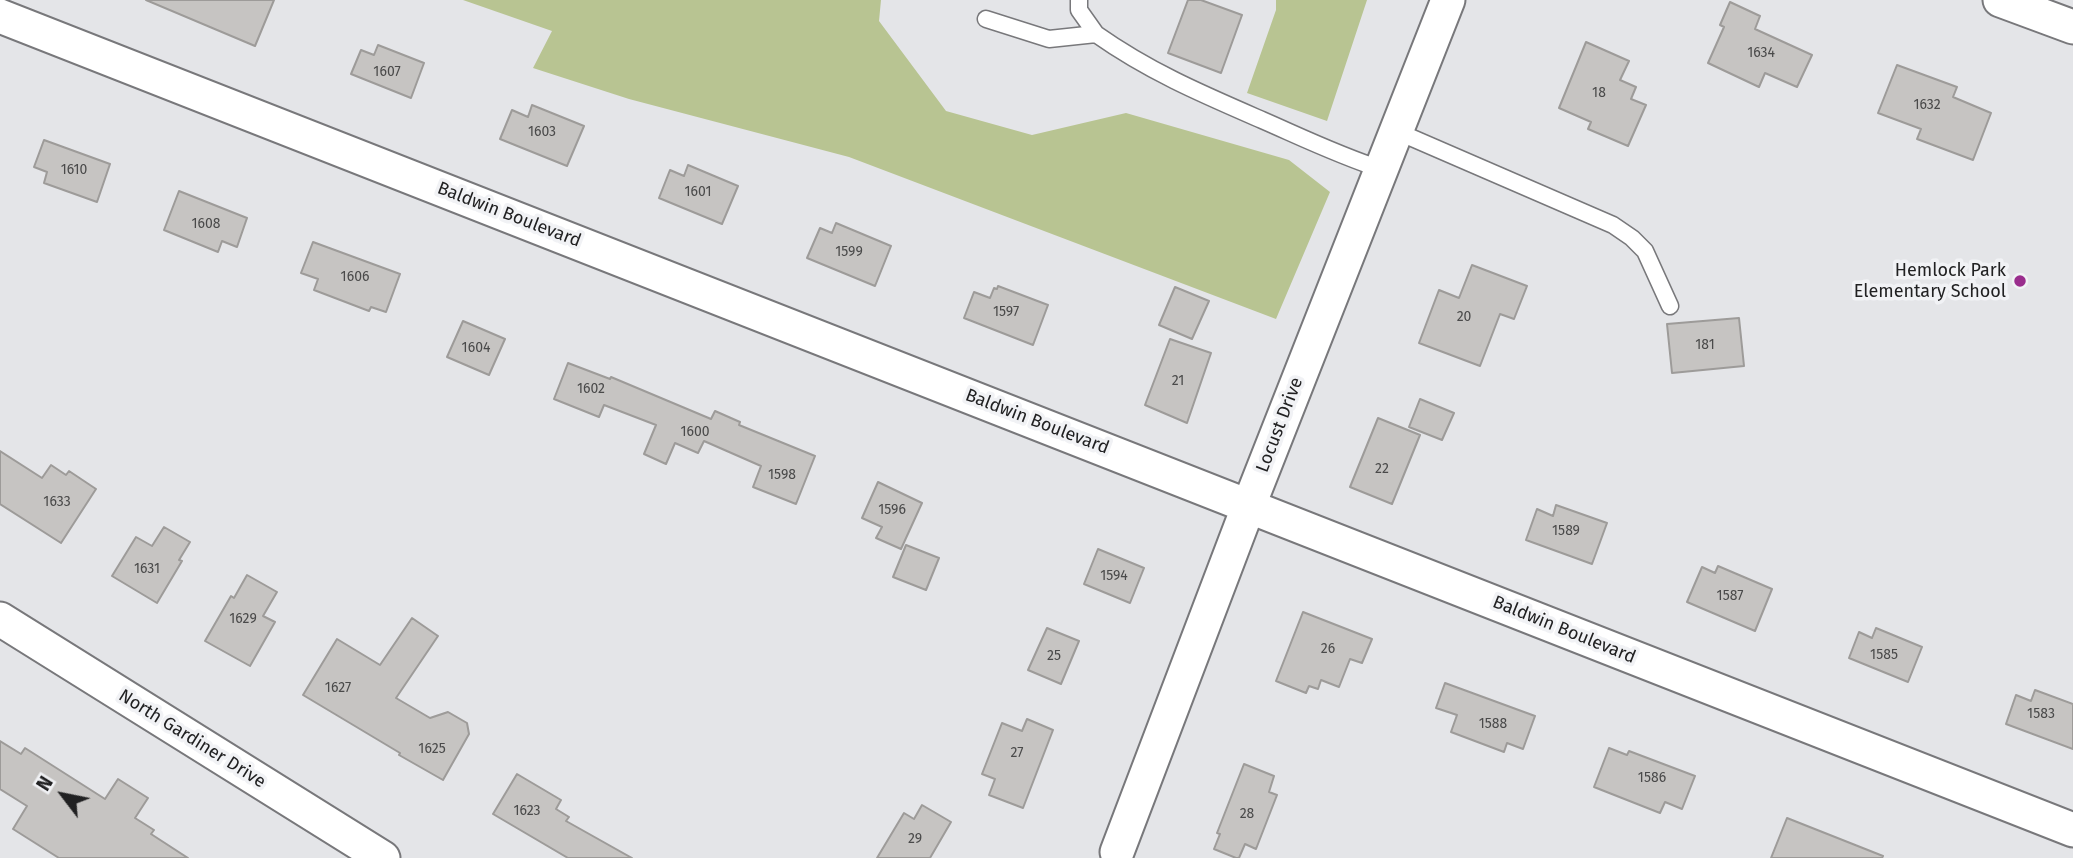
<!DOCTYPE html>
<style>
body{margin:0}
#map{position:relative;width:2073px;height:858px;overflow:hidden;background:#e4e5e8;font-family:"Fira Sans",sans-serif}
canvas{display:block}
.north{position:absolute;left:28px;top:760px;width:70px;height:70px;-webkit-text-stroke:5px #f1f2f5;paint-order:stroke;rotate:302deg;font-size:19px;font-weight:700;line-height:28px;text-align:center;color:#212122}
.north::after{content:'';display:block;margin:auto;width:24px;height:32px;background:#212122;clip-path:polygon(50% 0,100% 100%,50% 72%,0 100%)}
</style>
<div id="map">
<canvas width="2073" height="858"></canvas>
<div class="north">N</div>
</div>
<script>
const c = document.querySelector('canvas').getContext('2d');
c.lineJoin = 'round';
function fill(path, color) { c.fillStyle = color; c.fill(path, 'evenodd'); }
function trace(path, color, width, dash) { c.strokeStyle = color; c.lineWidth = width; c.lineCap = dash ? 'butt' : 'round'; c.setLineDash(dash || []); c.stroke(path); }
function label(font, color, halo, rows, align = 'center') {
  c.font = font + ' "Fira Sans",sans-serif'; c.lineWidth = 7; c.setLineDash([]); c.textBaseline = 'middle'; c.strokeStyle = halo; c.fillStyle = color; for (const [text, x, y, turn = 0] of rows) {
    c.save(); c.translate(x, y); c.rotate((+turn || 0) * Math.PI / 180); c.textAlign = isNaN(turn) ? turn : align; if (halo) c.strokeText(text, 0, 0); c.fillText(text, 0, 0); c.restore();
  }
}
fill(new Path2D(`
 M 463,0 L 881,0 L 879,21 L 946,111 L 1032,135 L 1126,113 L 1289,160 L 1330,192 L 1276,319 L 849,157 L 629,99 L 533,68 L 552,31 Z
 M 1276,0 L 1367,0 L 1327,121 L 1247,93 L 1276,10 Z`), '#b8c492');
const building = new Path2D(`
 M 146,0 L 274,0 L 255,46 Z
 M 1188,0 L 1201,0 L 1242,15 L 1221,73 L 1168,53 Z
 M 1730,2 L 1760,16 L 1755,29 L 1812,55 L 1797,87 L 1765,73 L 1759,87 L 1708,63 L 1724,27 L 1720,25 Z
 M 1586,42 L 1629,61 L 1620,80 L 1636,87 L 1631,99 L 1646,105 L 1628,146 L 1588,129 L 1591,122 L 1559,108 Z
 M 378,45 L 424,63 L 411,98 L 351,74 L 361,50 L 374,55 Z
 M 1897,65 L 1957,87 L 1953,97 L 1991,113 L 1973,160 L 1917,139 L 1921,129 L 1878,113 Z
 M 532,105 L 584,126 L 567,166 L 500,139 L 512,110 L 528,117 Z
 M 44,140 L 110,164 L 97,202 L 44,183 L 47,172 L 34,167 Z
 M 688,165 L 738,186 L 722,224 L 659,198 L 670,170 L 684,176 Z
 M 179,191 L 247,218 L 237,247 L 222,241 L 218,252 L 164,230 Z
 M 836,223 L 891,246 L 875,286 L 807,258 L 820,228 L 832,233 Z
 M 313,242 L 400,274 L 386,312 L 371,307 L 369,311 L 314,290 L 318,279 L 301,273 Z
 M 1472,265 L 1527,286 L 1514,319 L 1500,314 L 1480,366 L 1419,343 L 1439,290 L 1459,298 Z
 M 998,286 L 1048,305 L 1033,345 L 964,318 L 974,292 L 990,298 L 994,288 L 997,289 Z
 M 1175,287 L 1209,301 L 1192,339 L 1159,325 Z
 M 1739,318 L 1744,366 L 1672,373 L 1667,324 Z
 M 463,321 L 505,339 L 489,375 L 447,357 Z
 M 1170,339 L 1211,353 L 1187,423 L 1145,405 Z
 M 568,363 L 610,379 L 611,377 L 711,419 L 715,411 L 740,422 L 739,425 L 815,456 L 796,504 L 753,487 L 761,466 L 704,441 L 698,453 L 675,443 L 666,464 L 644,454 L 656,425 L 604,405 L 599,417 L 554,399 Z
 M 1420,399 L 1454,413 L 1442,440 L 1409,427 Z
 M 1378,418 L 1420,435 L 1392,504 L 1350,487 Z
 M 0,451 L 42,478 L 51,465 L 66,475 L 69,471 L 96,489 L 61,543 L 0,504 Z
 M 878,482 L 922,503 L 901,549 L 876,538 L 882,527 L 862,518 Z
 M 1556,505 L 1607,523 L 1592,564 L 1526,540 L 1537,509 L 1553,516 Z
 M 164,527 L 190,542 L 179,560 L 182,561 L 157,603 L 112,576 L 136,537 L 152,546 Z
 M 906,545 L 939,558 L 926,590 L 893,577 Z
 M 1098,549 L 1144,568 L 1130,603 L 1084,584 Z
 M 1718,566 L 1772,589 L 1755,631 L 1687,602 L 1702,567 L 1715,573 Z
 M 247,575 L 277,592 L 263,616 L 275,622 L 250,666 L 205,641 L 231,596 L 234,598 Z
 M 1303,612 L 1372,639 L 1362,663 L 1350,659 L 1339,687 L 1321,680 L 1318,689 L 1309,686 L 1306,693 L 1276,681 Z
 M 412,618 L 438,636 L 396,698 L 430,718 L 448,712 L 467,723 L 469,734 L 443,780 L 399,755 L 400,753 L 303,695 L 337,639 L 380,665 Z
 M 1047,628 L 1079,641 L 1061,684 L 1028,670 Z
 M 1876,628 L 1922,647 L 1908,682 L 1849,658 L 1859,632 L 1872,638 Z
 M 1445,683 L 1535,716 L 1523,749 L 1507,743 L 1504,752 L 1451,732 L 1457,715 L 1436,708 Z
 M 2035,690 L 2073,704 L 2073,749 L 2006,724 L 2016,695 L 2031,701 Z
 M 1027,719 L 1053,730 L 1023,808 L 989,795 L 995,779 L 982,774 L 1002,723 L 1022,731 Z
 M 0,741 L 21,754 L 25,748 L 105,799 L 118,779 L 148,798 L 135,818 L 154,830 L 151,834 L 188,858 L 59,858 L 13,829 L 27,806 L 0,789 Z
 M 1609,748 L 1627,755 L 1629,751 L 1695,776 L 1682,809 L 1665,802 L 1660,813 L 1594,787 Z
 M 1244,764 L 1274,776 L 1269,792 L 1277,795 L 1256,849 L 1245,844 L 1239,858 L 1236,858 L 1214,849 L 1220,834 L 1217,833 Z
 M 517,774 L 561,800 L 556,809 L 569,817 L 566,821 L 632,858 L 568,858 L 493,814 Z
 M 922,805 L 951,822 L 930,858 L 877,858 L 904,813 L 914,819 Z
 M 1787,818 L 1883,856 L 1882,858 L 1771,858 Z`);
fill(building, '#c6c4c2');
trace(building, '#9d9b99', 2);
const service = new Path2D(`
 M 1079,0 L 1079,10 L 1096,34
 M 986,19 L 1049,39 L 1096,34 C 1150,72 1202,94 1262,120 C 1301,137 1340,156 1381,169
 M 1396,131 L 1613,225 L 1632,238 L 1645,251 L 1670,306`);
const minor = new Path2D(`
 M 2000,0 L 2073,27
 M 0,16 L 2073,830
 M 0,619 L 383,858
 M 1117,852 L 1249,505 L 1448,0`);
trace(service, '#78787b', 19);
trace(minor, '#78787b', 37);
trace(service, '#fff', 16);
trace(minor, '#fff', 33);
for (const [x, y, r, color] of [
 [2020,281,7,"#9a2d8d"]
]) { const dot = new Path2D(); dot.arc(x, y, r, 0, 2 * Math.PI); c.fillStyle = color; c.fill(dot); trace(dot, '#f1f2f5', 2.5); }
label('14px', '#4a4a4a', null, [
 ["1634",1761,53],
 ["1607",387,72],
 ["18",1599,93],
 ["1632",1927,105],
 ["1603",542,132],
 ["1610",74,170],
 ["1601",698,192],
 ["1608",206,224],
 ["1599",849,252],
 ["1606",355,277],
 ["1597",1006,312],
 ["20",1464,317],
 ["181",1705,345],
 ["1604",476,348],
 ["21",1178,381],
 ["1602",591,389],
 ["1600",695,432],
 ["22",1382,469],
 ["1598",782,475],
 ["1633",57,502],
 ["1596",892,510],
 ["1589",1566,531],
 ["1631",147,569],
 ["1594",1114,576],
 ["1587",1730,596],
 ["1629",243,619],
 ["26",1328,649],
 ["1585",1884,655],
 ["25",1054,656],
 ["1627",338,688],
 ["1583",2041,714],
 ["1588",1493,724],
 ["1625",432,749],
 ["27",1017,753],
 ["1586",1652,778],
 ["1623",527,811],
 ["28",1247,814],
 ["29",915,839]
]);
label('18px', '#212122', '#f1f2f5', [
 ["Baldwin Boulevard",509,215,21],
 ["Baldwin Boulevard",1037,422,21],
 ["Locust Drive",1280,425,-69],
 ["Baldwin Boulevard",1564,630,22],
 ["North Gardiner Drive",192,739,32]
]);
label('18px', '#212122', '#f1f2f5', [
 ["Hemlock Park",2006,271],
 ["Elementary School",2006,292]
], 'right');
</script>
